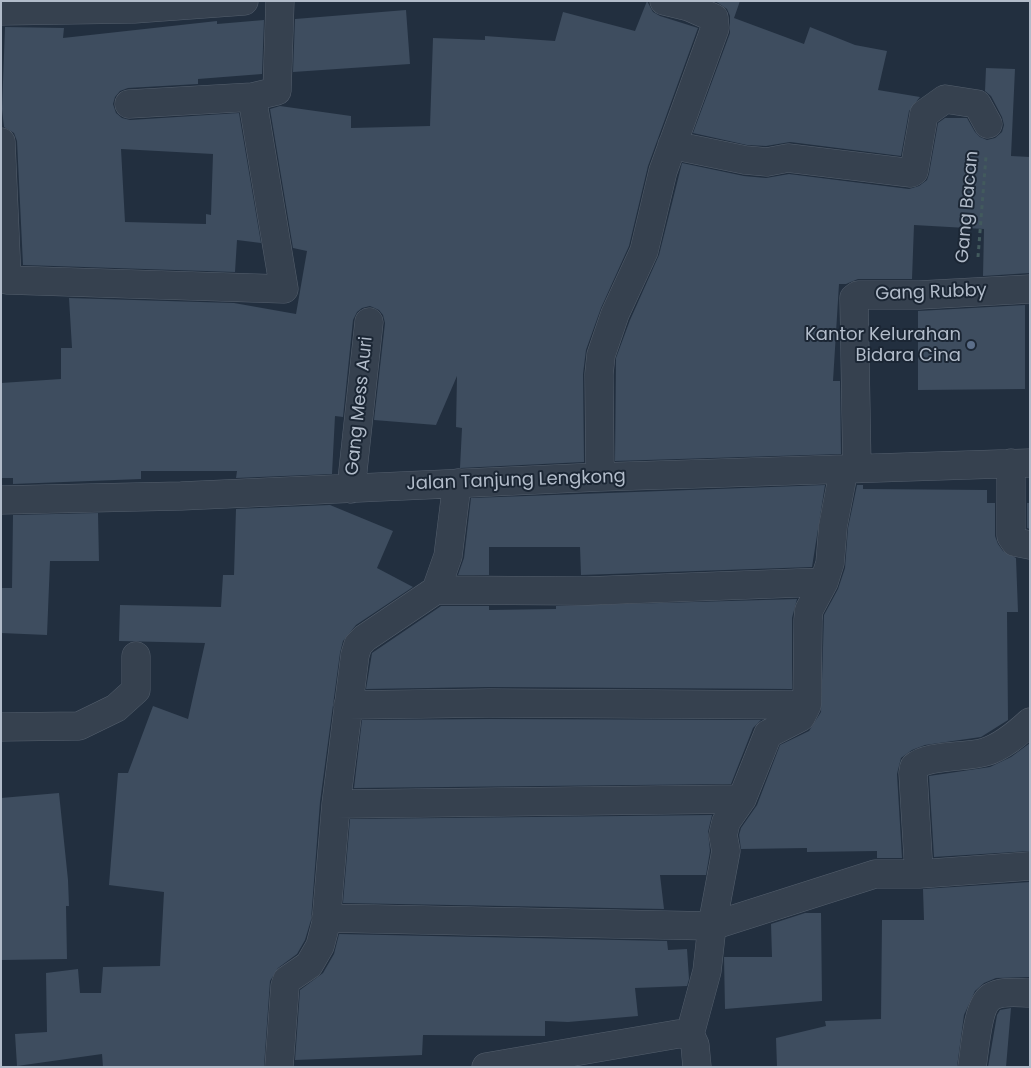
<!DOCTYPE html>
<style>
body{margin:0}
#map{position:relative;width:1031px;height:1068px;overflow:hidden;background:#222f3f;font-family:Poppins,sans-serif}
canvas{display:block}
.frame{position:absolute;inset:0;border:2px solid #b2bcca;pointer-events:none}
</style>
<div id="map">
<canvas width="1031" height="1068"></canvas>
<div class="frame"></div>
</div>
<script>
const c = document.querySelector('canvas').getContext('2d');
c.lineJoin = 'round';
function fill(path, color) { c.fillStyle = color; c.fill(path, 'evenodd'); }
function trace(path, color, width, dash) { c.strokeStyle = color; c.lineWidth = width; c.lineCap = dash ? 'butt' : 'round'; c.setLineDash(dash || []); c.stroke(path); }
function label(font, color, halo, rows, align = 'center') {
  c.font = font + ' Poppins,sans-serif'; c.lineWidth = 4; c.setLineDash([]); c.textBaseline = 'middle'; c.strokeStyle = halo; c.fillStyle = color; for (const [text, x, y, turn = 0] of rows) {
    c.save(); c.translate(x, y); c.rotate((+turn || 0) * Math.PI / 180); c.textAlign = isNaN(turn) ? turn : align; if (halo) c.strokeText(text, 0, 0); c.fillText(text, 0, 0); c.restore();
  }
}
fill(new Path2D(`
 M 647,1 L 653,12 L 660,16 L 698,28 L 648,166 L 629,246 L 601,308 L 586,350 L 583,374 L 584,462 L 460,468 L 462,428 L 456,427 L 457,376 L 436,425 L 374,420 L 385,323 L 383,315 L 379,310 L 370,306 L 362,308 L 357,312 L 353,320 L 343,417 L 335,416 L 332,474 L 236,478 L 237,471 L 141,471 L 141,479 L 13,484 L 13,478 L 1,478 L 1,383 L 61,379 L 61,348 L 72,348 L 69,298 L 234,303 L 296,314 L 307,251 L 293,248 L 270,109 L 280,106 L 351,116 L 351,128 L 430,126 L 433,38 L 485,40 L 485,36 L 555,41 L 563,12 L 635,31 Z
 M 715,1 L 740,1 L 734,18 L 804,44 L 810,27 L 855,45 L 887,51 L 878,90 L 920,97 L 909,111 L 901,156 L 790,142 L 766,146 L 747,145 L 693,133 L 730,33 L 730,16 L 727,9 Z
 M 406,10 L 410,64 L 293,72 L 295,19 Z
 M 264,20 L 262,74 L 198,79 L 198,84 L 128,88 L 120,91 L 115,97 L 113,104 L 116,113 L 122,118 L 130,120 L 239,113 L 261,243 L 237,240 L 235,272 L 23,265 L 17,141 L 14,133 L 4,127 L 2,109 L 5,27 L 64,28 L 63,38 L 217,21 L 217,24 ZM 121,149 L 213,154 L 211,215 L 206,214 L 206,224 L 125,222 Z
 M 986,68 L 1015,69 L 1011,156 L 1030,157 L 1030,273 L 983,276 L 984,229 L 914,225 L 912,279 L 858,279 L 846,284 L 839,284 L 833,381 L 840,381 L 841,454 L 615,461 L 616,358 L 630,320 L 659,255 L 682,163 L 744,176 L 766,178 L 789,174 L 909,189 L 919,186 L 927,180 L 929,174 L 938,123 L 945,118 L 967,118 L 975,132 L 980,137 L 987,140 L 995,138 L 1002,132 L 1004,125 L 1002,117 L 991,96 L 985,91 Z
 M 1025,305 L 1025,389 L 918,390 L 918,311 Z
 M 825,485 L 812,567 L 581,575 L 580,547 L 489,547 L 489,575 L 458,575 L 464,558 L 471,498 Z
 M 857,485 L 863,485 L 863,489 L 987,490 L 987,503 L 995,503 L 995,536 L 998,544 L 1003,551 L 1016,558 L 1018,612 L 1007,612 L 1008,720 L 981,737 L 925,745 L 912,750 L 901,758 L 897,774 L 902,858 L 877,858 L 877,851 L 807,852 L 807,848 L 741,849 L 739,835 L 741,828 L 757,805 L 780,745 L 809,731 L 821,712 L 824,615 L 838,589 L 845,568 L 848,528 Z
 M 1027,503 L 1030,503 L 1030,529 L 1027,528 Z
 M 330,505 L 393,531 L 377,568 L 413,587 L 356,625 L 343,641 L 340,653 L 320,802 L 311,920 L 305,940 L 297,954 L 278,968 L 270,981 L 264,1067 L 103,1067 L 102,1054 L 17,1066 L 15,1034 L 47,1032 L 46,973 L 78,969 L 80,993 L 101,993 L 103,967 L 160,966 L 164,892 L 109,885 L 118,773 L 128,773 L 153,706 L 188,719 L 205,643 L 119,641 L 120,605 L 221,607 L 223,575 L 234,575 L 236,509 Z
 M 98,513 L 99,561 L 50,561 L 47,635 L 1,633 L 1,588 L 12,588 L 13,515 Z
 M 797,599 L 792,618 L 792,689 L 489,687 L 366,689 L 372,653 L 441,606 L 489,606 L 489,610 L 556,609 L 556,606 Z
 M 489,719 L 761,720 L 753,728 L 731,784 L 354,788 L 362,720 Z
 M 1030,743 L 1030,851 L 934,857 L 929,776 L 990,767 L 1011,757 Z
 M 59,793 L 68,880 L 69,906 L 66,906 L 67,959 L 1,960 L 1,798 Z
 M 712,815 L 708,832 L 710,851 L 706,875 L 660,875 L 664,909 L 343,903 L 350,819 Z
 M 1030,882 L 1030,977 L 996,978 L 984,983 L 975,991 L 964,1015 L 957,1067 L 777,1067 L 776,1038 L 826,1026 L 825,1021 L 881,1019 L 882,920 L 924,920 L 923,889 Z
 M 805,913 L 821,913 L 822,1001 L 725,1009 L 724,957 L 772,957 L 771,924 Z
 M 339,934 L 667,941 L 668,950 L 687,949 L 689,979 L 687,986 L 635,988 L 638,1016 L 568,1022 L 545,1021 L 545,1036 L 423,1035 L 422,1055 L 295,1060 L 300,990 L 323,973 L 334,954 Z
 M 1011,1008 L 1006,1067 L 988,1067 L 997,1015 L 1000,1010 Z`), '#3e4d5f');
const minor = new Path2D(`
 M 1,11 L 134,9 L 244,1
 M 129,104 L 252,97
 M 1,142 L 7,280 L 284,289 L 252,97 L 277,91 L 280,1
 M 672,145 L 745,160 L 767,162 L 788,158 L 911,173 L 914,171 L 924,114 L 945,99 L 977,104 L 988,124
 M 1011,463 L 1011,536 L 1015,542 L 1030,545
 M 857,468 L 854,298 L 858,295 L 919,295 L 1030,289
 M 600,477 L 599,374 L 601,355 L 615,314 L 644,251 L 663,171 L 715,28 L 714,18 L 689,7 L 664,1
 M 351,489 L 369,322
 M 1,500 L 181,496 L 600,477 L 1030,463
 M 436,590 L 587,591 L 824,582
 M 348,705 L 489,703 L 807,705
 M 1,727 L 79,726 L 116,708 L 136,690 L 136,656
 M 336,804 L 742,799
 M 919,874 L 913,773 L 914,767 C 928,754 966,758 985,752 C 1002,747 1017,734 1030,722
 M 326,918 L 712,926 L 726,851 L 723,835 L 726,822 L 742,799 L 768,734 L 801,717 L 807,705 L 808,620 L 809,610 L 824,582 L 830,563 L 833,526 L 844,469
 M 279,1067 L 285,986 L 287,980 L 309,965 L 320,946 L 326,923 L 336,804 L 355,655 L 358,645 L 365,638 L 436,590 L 448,556 L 457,483
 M 486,1067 L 678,1034 L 690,1034
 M 697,1067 L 695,1045 L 690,1034 L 707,971 L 712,926 L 875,874 L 919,874 L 1030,866
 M 972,1067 C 975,1050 977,1006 991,997 C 1002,990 1018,993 1030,993`);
trace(minor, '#545f6d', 29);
trace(new Path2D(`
 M 978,257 L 986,156`), '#425a5d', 3, [4, 4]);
trace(minor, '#36414f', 28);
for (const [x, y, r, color] of [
 [971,345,5,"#5c6f8a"]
]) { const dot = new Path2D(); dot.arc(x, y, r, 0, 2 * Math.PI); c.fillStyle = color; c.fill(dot); trace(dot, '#1b2634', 2); }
label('18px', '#b2bcca', '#1b2634', [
 ["Gang Bacan",968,207,-85],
 ["Gang Rubby",931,293,-2],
 ["Gang Mess Auri",360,406,-84],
 ["Jalan Tanjung Lengkong",516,481,-2]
]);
label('18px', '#b2bcca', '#1b2634', [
 ["Kantor Kelurahan",961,335],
 ["Bidara Cina",961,356]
], 'right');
</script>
